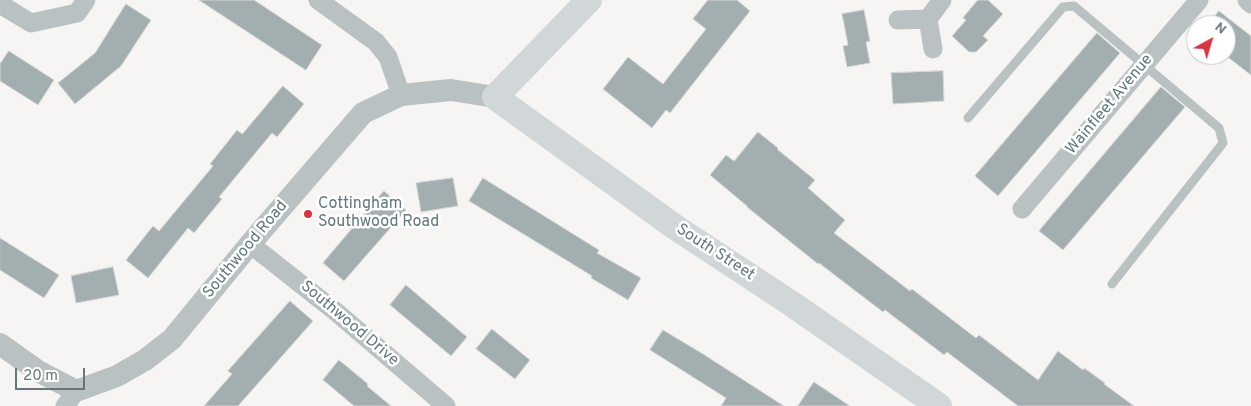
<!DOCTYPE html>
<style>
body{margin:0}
#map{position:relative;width:1251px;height:406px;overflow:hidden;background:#f6f5f3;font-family:Overpass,sans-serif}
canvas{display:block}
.north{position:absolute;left:1186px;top:15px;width:50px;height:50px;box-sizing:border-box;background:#fff;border:1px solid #c1c9ca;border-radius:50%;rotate:39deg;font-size:14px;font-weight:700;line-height:20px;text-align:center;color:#63787b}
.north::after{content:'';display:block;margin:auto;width:18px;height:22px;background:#d4353e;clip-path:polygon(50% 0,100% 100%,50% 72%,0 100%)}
.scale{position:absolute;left:15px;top:368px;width:70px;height:22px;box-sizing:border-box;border:2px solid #63787b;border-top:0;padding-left:6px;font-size:15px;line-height:18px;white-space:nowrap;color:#63787b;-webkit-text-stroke:4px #fff;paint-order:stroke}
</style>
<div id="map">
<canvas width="1251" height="406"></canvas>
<div class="north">N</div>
<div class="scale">20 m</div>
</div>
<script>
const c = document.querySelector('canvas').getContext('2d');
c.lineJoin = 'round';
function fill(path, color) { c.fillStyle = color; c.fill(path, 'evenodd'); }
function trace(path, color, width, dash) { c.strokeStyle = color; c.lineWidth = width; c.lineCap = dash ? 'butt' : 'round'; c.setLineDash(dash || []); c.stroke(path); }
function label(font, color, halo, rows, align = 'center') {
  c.font = font + ' Overpass,sans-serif'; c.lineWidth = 5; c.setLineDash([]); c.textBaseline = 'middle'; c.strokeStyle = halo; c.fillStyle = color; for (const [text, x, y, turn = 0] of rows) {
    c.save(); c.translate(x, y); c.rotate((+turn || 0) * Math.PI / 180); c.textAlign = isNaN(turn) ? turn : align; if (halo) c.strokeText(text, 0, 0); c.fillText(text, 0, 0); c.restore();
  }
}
const building = new Path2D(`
 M 199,0 L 254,0 L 322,45 L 306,70 Z
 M 708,0 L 737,0 L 750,11 L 670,113 L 666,110 L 652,128 L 603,89 L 628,57 L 663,84 L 706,29 L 693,19 Z
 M 978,0 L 988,0 L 1003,14 L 983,36 L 988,40 L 976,52 L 969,52 L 952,36 L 966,20 L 963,18 Z
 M 126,4 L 151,20 L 121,66 L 75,104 L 58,83 L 95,53 Z
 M 864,10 L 870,41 L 866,42 L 870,63 L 847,67 L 843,46 L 848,45 L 842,14 Z
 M 1219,11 L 1251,36 L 1251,75 L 1225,55 L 1226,25 L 1208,25 Z
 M 1097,33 L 1120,53 L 998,196 L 975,176 Z
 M 9,51 L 54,80 L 38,105 L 0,81 L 0,64 Z
 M 943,71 L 944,101 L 893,104 L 891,73 Z
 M 283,86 L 304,104 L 277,137 L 272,133 L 219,197 L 222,199 L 194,233 L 188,228 L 148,278 L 126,260 L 153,226 L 159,231 L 213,166 L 210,164 L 237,130 L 242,134 Z
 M 1161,87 L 1185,107 L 1063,250 L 1039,231 Z
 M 758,132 L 778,148 L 777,149 L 815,180 L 808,188 L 845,220 L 834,233 L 910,291 L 912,289 L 976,338 L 979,335 L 1038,380 L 1058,351 L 1083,370 L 1084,368 L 1105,383 L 1104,384 L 1134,406 L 1018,406 L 947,352 L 944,355 L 885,310 L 883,312 L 819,263 L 818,264 L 747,207 L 747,206 L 710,175 L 726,155 L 734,161 Z
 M 453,178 L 458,206 L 421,212 L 416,183 Z
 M 483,178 L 599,250 L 597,253 L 641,278 L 628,300 L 591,278 L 592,276 L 566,260 L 469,201 Z
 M 384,191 L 406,210 L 344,281 L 323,263 Z
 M 0,238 L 59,275 L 44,298 L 0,270 Z
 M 113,267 L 119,295 L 76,303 L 71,276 Z
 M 406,285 L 467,337 L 451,356 L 390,305 Z
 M 290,301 L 313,321 L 238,406 L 204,406 L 232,374 L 228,371 Z
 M 492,329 L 530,360 L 515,379 L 476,349 Z
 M 663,330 L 703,354 L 784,406 L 721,406 L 726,398 L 650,350 Z
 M 339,360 L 368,384 L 367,386 L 391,406 L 354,406 L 323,380 Z
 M 814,382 L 850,406 L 798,406 Z`);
fill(building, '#a2aeaf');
trace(building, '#d7d7d5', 1);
trace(new Path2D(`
 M 968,118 L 1063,7 L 1074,6 L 1219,128 L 1223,143 L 1112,284`), '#bac1c2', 9);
trace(new Path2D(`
 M 318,0 L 376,42 L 388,57 L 401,95
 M 1247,0 L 1251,4
 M 0,4 L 31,23 L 77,13 L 86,0
 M 928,19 L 942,0
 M 898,20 L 928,19 L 933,49
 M 1022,209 L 1199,0
 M 250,244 L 335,311 L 446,406
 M 65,406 L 76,391`), '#bac1c2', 19);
trace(new Path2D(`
 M 0,344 L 38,371 L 76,391 L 117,376 L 145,360 L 172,339 L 250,244 L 363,113 L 401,95 L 451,90 L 495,97`), '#bac1c2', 22);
trace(new Path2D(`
 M 589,0 L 495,97 L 675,227 L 792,304 L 939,406`), '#d1d6d8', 26);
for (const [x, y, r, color] of [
 [308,214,5,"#d4353e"]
]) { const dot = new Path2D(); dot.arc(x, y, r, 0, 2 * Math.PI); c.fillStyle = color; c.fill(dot); trace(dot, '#fff', 2); }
label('16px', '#63787b', '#fff', [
 ["Wainfleet Avenue",1110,105,-50],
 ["Southwood Road",246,250,-50],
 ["South Street",715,253,33],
 ["Southwood Drive",349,324,40]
]);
label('16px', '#63787b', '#fff', [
 ["Cottingham",318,205],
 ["Southwood Road",318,223]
], 'left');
</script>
